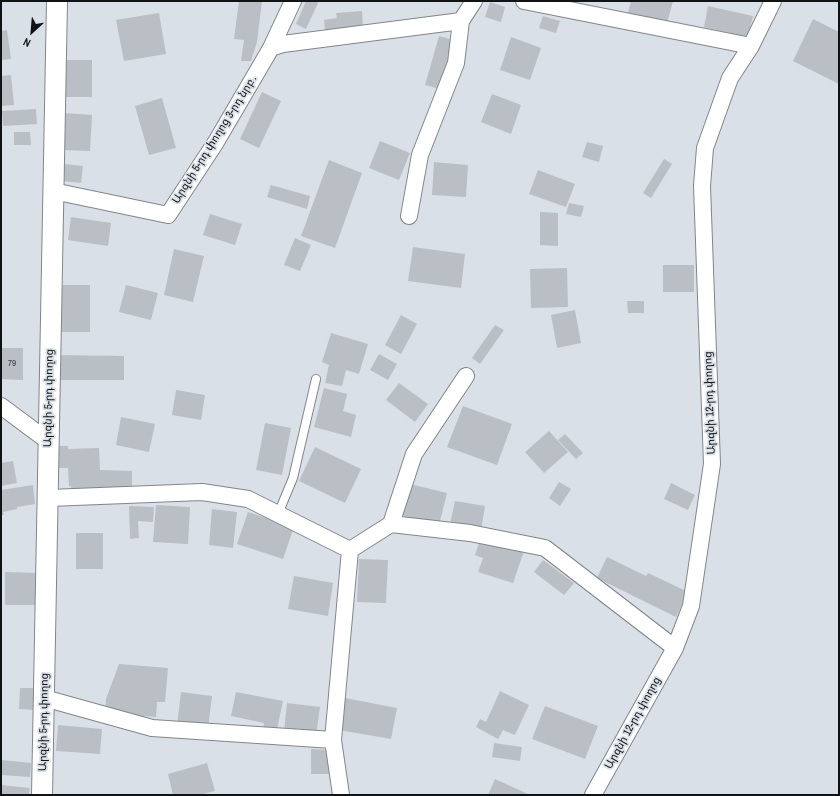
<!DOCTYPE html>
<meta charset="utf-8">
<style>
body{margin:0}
#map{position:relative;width:840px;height:796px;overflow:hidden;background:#dae0e7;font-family:"Archivo Narrow",sans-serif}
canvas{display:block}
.frame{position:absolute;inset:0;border:2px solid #101214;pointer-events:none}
.north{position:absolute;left:12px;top:12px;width:40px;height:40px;-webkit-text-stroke:3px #dae0e7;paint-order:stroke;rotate:206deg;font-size:11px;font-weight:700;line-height:16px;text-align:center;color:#101214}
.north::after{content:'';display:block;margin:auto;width:14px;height:18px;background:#101214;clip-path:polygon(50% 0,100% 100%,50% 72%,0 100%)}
</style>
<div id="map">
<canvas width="840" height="796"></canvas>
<div class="frame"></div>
<div class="north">N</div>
</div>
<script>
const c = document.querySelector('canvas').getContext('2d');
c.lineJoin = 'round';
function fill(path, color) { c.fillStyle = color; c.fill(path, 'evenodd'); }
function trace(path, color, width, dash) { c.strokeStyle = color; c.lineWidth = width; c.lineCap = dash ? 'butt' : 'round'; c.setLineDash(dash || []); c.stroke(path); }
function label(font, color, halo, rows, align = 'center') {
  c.font = font + ' "Archivo Narrow","Noto Sans Armenian",sans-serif'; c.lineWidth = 3.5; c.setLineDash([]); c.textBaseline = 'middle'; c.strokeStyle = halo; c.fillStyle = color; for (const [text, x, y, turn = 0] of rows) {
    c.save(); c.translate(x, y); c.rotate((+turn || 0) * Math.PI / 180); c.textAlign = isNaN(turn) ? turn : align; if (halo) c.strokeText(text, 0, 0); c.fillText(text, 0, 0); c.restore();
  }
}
fill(new Path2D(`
 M 239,1 L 262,1 L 257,42 L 251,61 L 241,61 L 244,40 L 234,39 Z
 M 306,1 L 319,1 L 306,29 L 296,24 Z
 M 631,1 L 673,1 L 667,23 L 628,13 Z
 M 490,2 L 505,7 L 501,22 L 485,17 Z
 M 708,6 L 753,16 L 748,37 L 704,27 Z
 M 362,11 L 363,28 L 325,31 L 324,20 L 337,18 L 336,13 Z
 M 159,13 L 166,54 L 124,61 L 116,20 Z
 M 543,16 L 560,21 L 556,33 L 539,28 Z
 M 813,19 L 839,32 L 839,84 L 793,61 Z
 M 7,30 L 11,59 L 1,60 L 1,31 Z
 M 439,36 L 453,40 L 440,89 L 425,85 Z
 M 511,37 L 541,48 L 530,80 L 500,70 Z
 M 65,60 L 92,60 L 92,97 L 65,97 Z
 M 11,75 L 14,105 L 1,106 L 1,76 Z
 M 262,92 L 281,101 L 259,148 L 240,139 Z
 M 492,94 L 521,105 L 511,134 L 481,122 Z
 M 162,98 L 176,148 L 149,155 L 135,106 Z
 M 36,109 L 37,124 L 3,126 L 2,111 Z
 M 63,113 L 92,115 L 90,151 L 61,150 Z
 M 14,132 L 30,132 L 31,145 L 14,145 Z
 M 380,141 L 410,153 L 399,180 L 369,168 Z
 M 587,142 L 603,146 L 599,162 L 582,157 Z
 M 664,159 L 672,164 L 651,198 L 643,193 Z
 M 329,160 L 362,173 L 335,248 L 301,236 Z
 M 434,162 L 468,165 L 466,197 L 432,195 Z
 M 64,164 L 83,166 L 81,183 L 62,181 Z
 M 538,170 L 575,184 L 566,207 L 529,194 Z
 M 271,185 L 310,196 L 307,209 L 267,197 Z
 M 569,203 L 584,206 L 581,217 L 566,214 Z
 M 540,212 L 558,213 L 558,246 L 540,245 Z
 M 210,214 L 242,224 L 235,245 L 203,235 Z
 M 71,217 L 111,223 L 108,246 L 68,240 Z
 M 295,238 L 311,245 L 300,271 L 284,265 Z
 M 413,247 L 465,254 L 461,288 L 408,281 Z
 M 174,249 L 204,256 L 193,302 L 164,295 Z
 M 663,265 L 694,265 L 694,292 L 663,292 Z
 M 567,268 L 568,307 L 531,308 L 530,269 Z
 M 57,285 L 90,285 L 90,332 L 57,332 Z
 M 126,285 L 158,293 L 151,320 L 119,312 Z
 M 627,301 L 644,301 L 644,313 L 628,313 Z
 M 575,310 L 581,343 L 557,348 L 551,315 Z
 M 401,315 L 417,324 L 401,354 L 385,345 Z
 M 495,325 L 504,330 L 480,364 L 472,358 Z
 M 331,333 L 368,344 L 359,374 L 346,370 L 342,386 L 325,383 L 329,365 L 322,362 Z
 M 1,348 L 23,348 L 23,380 L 1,379 Z
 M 379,354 L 397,364 L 388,380 L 370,370 Z
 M 55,355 L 124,356 L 124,380 L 55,380 Z
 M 399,383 L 428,404 L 415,422 L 386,400 Z
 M 324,388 L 347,394 L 343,411 L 356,415 L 351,437 L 314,427 Z
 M 176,390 L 205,395 L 201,420 L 172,415 Z
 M 463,406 L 512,424 L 497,465 L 447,447 Z
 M 121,417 L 155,424 L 149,452 L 116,445 Z
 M 265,423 L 291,428 L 282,475 L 256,470 Z
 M 549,431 L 568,452 L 544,473 L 525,452 Z
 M 565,434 L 583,453 L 576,459 L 558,440 Z
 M 56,446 L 68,446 L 68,449 L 99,448 L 100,470 L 132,471 L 132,492 L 71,492 L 71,486 L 69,486 L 68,468 L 56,468 Z
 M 315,447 L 361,469 L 345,503 L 299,481 Z
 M 13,461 L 17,483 L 1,486 L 1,463 Z
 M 559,482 L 571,489 L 560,506 L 549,498 Z
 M 671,483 L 695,495 L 688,510 L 664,499 Z
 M 410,484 L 447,493 L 439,525 L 402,516 Z
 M 33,485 L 35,504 L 17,507 L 17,509 L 3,512 L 4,515 L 1,515 L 1,490 Z
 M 455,501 L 485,506 L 481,530 L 450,524 Z
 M 156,505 L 190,507 L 188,544 L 153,542 Z
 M 129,506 L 154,507 L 153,522 L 138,521 L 139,538 L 130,539 Z
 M 212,509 L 237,512 L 233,548 L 209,545 Z
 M 248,512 L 294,527 L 283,559 L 237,544 Z
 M 76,533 L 103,533 L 103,569 L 76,569 Z
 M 481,537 L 524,551 L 513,583 L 478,572 L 483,558 L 475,555 Z
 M 607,557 L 646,576 L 648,573 L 688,592 L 676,617 L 597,578 Z
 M 359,559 L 388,560 L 386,603 L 357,602 Z
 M 543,560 L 574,583 L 564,595 L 534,572 Z
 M 5,572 L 39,573 L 39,605 L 5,605 Z
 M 294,576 L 333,583 L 328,616 L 288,609 Z
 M 119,664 L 168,668 L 165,702 L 157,702 L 156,717 L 105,713 L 106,699 Z
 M 20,688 L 35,688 L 34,710 L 19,709 Z
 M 500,691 L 529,705 L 515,735 L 503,730 L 498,739 L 476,727 L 480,719 L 486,722 Z
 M 181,692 L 212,696 L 208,729 L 177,725 Z
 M 236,692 L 283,701 L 276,734 L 263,732 L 264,723 L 231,716 Z
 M 345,698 L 397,708 L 391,739 L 339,730 Z
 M 287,703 L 320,707 L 316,736 L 284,732 Z
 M 545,706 L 598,726 L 585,759 L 532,739 Z
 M 58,725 L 102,729 L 100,754 L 56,751 Z
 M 494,743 L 522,747 L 520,761 L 492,757 Z
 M 311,749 L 330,750 L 330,774 L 311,774 Z
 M 1,760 L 31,763 L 30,777 L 1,775 Z
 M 207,763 L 215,791 L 200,795 L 173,795 L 168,774 Z
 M 495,779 L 530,795 L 488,795 Z
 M 1,785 L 30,788 L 29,795 L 1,795 Z`), '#b9bfc5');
const service = new Path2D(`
 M 278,514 L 293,478 L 316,379`);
const minor = new Path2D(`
 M 524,1 L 751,46
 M 271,48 L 283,44 L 461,21 L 474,1
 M 53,191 L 168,215 L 216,142 L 271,48 L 293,1
 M 409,216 L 420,155 L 456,63 L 461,21
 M 1,406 L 48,441
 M 49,498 L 202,492 L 248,499 L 350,550
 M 391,524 L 414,454 L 466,376
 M 44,698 L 152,728 L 333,740
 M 341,795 L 333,740 L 350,550 L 391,524 L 470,533 L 545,548 L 675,648
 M 593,795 L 675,648 L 691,606 L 712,464 L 702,186 L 705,148 L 730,78 L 751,46 L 773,1`);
const tertiary = new Path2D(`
 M 42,795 L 57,1`);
trace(service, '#81868c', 10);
trace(minor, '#81868c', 18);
trace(tertiary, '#81868c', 22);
trace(service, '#fff', 8);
trace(minor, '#fff', 16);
trace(tertiary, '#fff', 20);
label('9px', '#3a3d40', null, [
 ["79",12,364]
]);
label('11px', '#101214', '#dae0e7', [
 ["Արզնի 5-րդ փողոց 3-րդ նրբ․",215,139,-58],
 ["Արզնի 5-րդ փողոց",49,398,-89],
 ["Արզնի 12-րդ փողոց",710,403,-92],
 ["Արզնի 5-րդ փողոց",44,722,-89],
 ["Արզնի 12-րդ փողոց",633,723,-61]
]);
</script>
